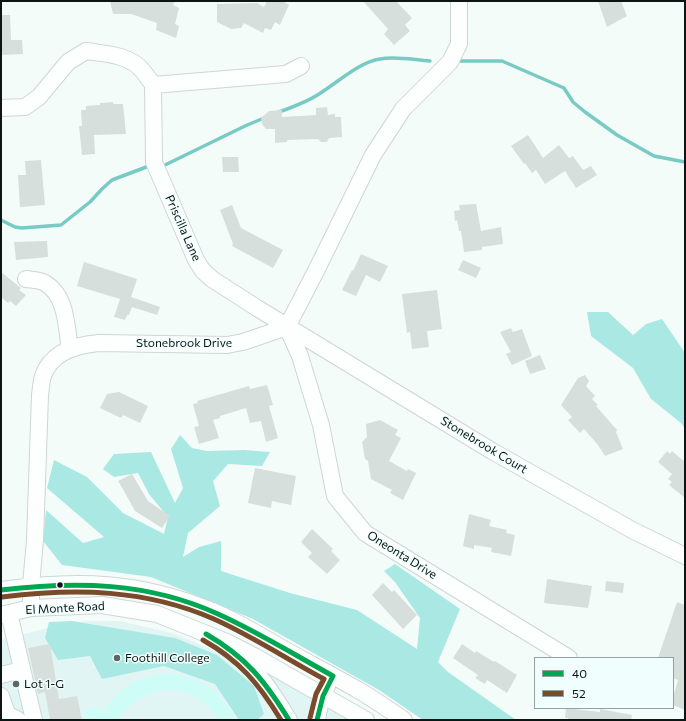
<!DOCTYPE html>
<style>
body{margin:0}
#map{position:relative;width:686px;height:721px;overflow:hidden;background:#f4fcfa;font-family:Commissioner,sans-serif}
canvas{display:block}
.frame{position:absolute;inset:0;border:2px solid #0c1514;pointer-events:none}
.legend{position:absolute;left:534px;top:657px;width:140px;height:52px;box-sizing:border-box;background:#f0fffd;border:1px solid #95a1a0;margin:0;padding:5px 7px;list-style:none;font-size:12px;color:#0c1514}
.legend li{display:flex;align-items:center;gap:8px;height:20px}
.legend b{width:20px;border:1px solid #95a1a0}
</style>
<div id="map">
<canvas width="686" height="721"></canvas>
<div class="frame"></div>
<ul class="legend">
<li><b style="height:5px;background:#00a651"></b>40</li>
<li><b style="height:5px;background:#7a4b2a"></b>52</li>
</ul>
</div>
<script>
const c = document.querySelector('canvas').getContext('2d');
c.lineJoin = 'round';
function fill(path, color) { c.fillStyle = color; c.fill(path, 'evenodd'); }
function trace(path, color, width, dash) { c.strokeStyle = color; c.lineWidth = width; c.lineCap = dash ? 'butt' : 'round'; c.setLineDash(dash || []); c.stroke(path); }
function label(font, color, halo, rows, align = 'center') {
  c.font = font + ' Commissioner,sans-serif'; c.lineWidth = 3; c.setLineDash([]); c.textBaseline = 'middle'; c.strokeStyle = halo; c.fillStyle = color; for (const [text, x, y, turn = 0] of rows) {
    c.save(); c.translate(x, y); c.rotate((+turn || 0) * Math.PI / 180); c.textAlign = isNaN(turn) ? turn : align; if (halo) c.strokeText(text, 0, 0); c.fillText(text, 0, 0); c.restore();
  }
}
fill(new Path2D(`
 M 86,621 L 120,621 L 172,633 L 275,675 L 352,720 L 1,720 L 1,640 L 47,628 Z`), '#e1f6f4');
fill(new Path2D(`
 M 166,674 C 199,676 221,690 236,720 L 219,720 C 195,678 141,682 117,720 L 87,720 L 85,710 L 100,707 L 102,714 C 118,688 136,677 166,674 Z`), '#cefdf8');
fill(new Path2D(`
 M 587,312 L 608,312 L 633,335 L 646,324 L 662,319 L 685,353 L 685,429 L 681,423 L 651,399 L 633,368 L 591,336 Z
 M 180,435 L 192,448 L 207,451 L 244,450 L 270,452 L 262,466 L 228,464 L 213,481 L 220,506 L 188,533 L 183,557 L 199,547 L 221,541 L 221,571 L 290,593 L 357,610 L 417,649 L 420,618 L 395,582 L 384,571 L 395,564 L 460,609 L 438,662 L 448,672 L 516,720 L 423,720 L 379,690 L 253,619 L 151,577 L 62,565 L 43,541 L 46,510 L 83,543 L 104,537 L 47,488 L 54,460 L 87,477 L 123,513 L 164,534 L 168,517 L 149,494 L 138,473 L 114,477 L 103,469 L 114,454 L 151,452 L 175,503 L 183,488 L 171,449 Z
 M 72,621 L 175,638 L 217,655 L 254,686 L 264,714 L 257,720 L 239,720 L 215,684 L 164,666 L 102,679 L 90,656 L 58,660 L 45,638 L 49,622 Z`), '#a9e8e3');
trace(new Path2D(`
 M 455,61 L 502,61 L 564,88 L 573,102 L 585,112 L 617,135 L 654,156 L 685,162
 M 279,112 C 293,107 307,102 319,94 C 337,83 359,62 380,59 C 396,56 414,60 430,61
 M 165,165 L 245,126 L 264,118
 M 1,220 L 15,227 L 22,228 L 61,225 L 90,202 L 102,189 L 112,180 L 149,166`), '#78cac4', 3.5);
fill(new Path2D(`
 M 110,1 L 175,1 L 173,5 L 179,8 L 175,24 L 179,26 L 176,38 L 156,30 L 157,23 L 131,14 L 113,14 Z
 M 267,1 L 283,1 L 289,5 L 280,25 L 275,22 L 271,30 L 265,28 L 263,33 L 244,23 L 241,28 L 231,29 L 217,22 L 217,4 L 257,3 L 264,7 Z
 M 363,1 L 396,1 L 412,18 L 405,25 L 410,31 L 394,45 L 384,34 L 388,29 Z
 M 598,1 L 621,1 L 627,16 L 607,27 Z
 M 1,15 L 10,15 L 11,40 L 22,40 L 23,54 L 1,55 Z
 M 113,102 L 113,104 L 123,104 L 126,134 L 94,135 L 95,154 L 82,155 L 79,126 L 82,126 L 81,110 L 86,110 L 86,106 L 100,105 L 100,103 Z
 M 327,107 L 328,115 L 335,114 L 335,117 L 341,117 L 342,137 L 329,138 L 327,142 L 321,142 L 318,139 L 287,140 L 287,142 L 275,143 L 275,129 L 266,129 L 262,124 L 261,118 L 269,111 L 282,110 L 282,117 L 316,115 L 316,108 Z
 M 528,135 L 543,158 L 559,145 L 569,158 L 573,156 L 583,170 L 591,166 L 597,175 L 576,188 L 565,171 L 545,184 L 536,170 L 532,173 L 525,163 L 524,164 L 511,146 Z
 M 222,157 L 238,157 L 239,172 L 223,172 Z
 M 41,160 L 45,205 L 20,207 L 18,175 L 26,175 L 25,161 Z
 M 476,204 L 481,231 L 501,227 L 503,244 L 482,247 L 482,250 L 464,252 L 461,231 L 459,231 L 457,220 L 455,221 L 454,211 L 460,210 L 459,205 Z
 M 232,205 L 241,228 L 283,250 L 273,268 L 232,246 L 233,244 L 220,210 Z
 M 47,241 L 48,257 L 16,260 L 14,242 Z
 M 361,254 L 388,266 L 380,282 L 366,275 L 356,296 L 342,290 L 352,270 L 353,271 Z
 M 463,260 L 481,268 L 476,278 L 458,270 Z
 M 84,262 L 137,279 L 131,297 L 160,307 L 157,315 L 132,307 L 129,315 L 127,315 L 125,320 L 114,317 L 120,299 L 77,286 Z
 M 1,272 L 21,288 L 19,290 L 26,295 L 16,306 L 10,301 L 8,303 L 1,297 Z
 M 437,290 L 442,329 L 427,331 L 429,347 L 412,349 L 410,332 L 407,333 L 402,294 Z
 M 511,328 L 513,332 L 522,329 L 532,356 L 512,365 L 506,354 L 511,352 L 500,332 Z
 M 540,355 L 546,369 L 530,374 L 525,361 Z
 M 585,375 L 589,381 L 586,386 L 595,396 L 592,399 L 598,405 L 596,406 L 617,430 L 616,432 L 623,449 L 605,456 L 598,445 L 584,429 L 580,433 L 568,420 L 572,417 L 561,405 L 578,378 Z
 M 267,385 L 273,405 L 269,406 L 278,438 L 266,442 L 261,421 L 250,423 L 246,408 L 220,416 L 220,418 L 213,420 L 219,438 L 199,444 L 194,427 L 199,426 L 193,404 L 198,403 L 197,401 L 249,386 L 250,389 Z
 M 119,392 L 148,406 L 140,423 L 123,415 L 121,418 L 100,408 L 107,394 Z
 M 380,420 L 398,430 L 395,435 L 401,438 L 389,461 L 407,471 L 408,469 L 416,473 L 403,500 L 390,493 L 392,490 L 371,479 L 368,461 L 365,459 L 362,442 L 367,437 L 366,424 Z
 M 667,451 L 670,454 L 672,451 L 685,462 L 685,498 L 669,485 L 672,482 L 668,479 L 672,474 L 658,462 Z
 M 255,468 L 296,476 L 291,505 L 272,501 L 271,508 L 248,503 Z
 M 132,474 L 148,501 L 170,516 L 162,528 L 135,511 L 124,491 L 118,481 Z
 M 469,514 L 491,520 L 489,526 L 507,530 L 506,533 L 515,535 L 511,556 L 491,552 L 492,548 L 474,545 L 474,549 L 463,546 Z
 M 312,529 L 333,549 L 331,551 L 340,560 L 327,574 L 308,557 L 312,553 L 301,542 Z
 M 547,579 L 592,586 L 588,608 L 544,603 Z
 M 606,581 L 624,583 L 623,593 L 605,591 Z
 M 383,583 L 392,592 L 394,590 L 417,615 L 403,629 L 372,595 Z
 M 677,602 L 685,605 L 685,710 L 673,705 L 673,697 L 678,680 L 673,678 L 673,658 L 658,658 Z
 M 50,644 L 59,699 L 77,696 L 82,720 L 50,720 L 45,692 L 38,694 L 28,648 Z
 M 462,644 L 475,653 L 476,651 L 494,662 L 495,661 L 517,675 L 507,693 L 487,680 L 485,684 L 475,678 L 478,675 L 453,658 Z
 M 566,708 L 600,712 L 600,709 L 632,715 L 631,720 L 568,720 L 568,718 L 565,718 Z`), '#d7dfdd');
const minor = new Path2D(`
 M 153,85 L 154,162 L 196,260 L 203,271 L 212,279 L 257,308 L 492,451 L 632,530 L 685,556
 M 1,108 L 25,107 L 39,97 L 68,62 L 86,51 C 105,54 128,54 142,70 C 146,75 150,80 153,85 L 286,74 L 301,66
 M 26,279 C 32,280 40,280 45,283 C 67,296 66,326 70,349
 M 287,327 L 300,356 L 321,425 L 335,496 L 365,533 L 569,658
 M 1,590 C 77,579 140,581 212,611 C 239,622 264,638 289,652 C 312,665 336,677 358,690 C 374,699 389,710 404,720
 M 31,608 L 31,585 L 35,540 L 40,395 C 41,389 41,382 43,376 C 51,352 76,345 99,343 L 227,345 L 243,342 L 287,327 L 317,269 L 373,155 L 403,109 L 450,62 L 459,44 L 459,1
 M 9,613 L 34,720
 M 1,615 L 31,608 L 102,605 L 157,614 L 229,643 L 254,656 L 366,720
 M 235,653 C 261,674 272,693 289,720
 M 1,675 L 22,670
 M 1,696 L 7,714 L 18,720
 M 317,720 L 320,704 L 327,686`);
trace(minor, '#ced6d5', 18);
trace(minor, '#fdfffe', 16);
trace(new Path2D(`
 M 1,590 C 76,581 148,582 218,614 C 258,632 295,655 333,676 L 323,696 L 317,720
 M 206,634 C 246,657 265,681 289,720`), '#00a651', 5);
trace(new Path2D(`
 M 2,597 C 76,588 145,589 214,619 C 252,636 287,659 324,679 L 316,694 L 310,718
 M 203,640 C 240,661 259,684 281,720`), '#7a4b2a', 5);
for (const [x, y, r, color] of [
 [60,585,3.5,"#0c1514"],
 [117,658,4,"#5d6664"],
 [16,684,4,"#5d6664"]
]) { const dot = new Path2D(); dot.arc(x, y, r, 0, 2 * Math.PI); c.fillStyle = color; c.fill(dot); trace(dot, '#f0fffd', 1.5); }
label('12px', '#0c1514', '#f0fffd', [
 ["Priscilla Lane",183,228,66],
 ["Stonebrook Drive",184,343],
 ["Stonebrook Court",484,445,31],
 ["Oneonta Drive",402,555,32],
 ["El Monte Road",65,608,-3]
]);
label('12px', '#0c1514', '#f0fffd', [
 ["Foothill College",125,658],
 ["Lot 1-G",24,684]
], 'left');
</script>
